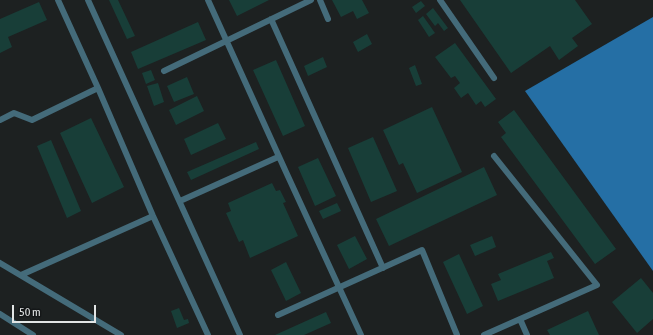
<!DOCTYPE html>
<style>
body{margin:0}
#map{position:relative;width:653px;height:335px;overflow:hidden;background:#1d2121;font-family:"Asap Condensed",sans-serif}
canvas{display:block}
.scale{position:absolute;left:12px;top:305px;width:84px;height:18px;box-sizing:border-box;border:2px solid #e2e5e5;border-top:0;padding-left:5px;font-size:12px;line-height:14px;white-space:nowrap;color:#e2e5e5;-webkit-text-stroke:3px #141718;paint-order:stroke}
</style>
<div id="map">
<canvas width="653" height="335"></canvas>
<div class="scale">50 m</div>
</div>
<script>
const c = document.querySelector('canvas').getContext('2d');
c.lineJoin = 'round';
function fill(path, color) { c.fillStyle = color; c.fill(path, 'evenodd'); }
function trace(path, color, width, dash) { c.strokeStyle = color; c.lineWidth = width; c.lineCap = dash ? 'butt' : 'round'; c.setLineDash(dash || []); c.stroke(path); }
fill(new Path2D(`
 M 653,17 L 653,271 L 525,91 Z`), '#256fa5');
fill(new Path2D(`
 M 109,0 L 118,0 L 135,36 L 127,39 Z
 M 229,0 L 269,0 L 237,16 Z
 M 332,0 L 362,0 L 369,13 L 357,19 L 353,11 L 341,17 Z
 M 460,0 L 575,0 L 592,24 L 572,38 L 578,46 L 559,60 L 550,46 L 511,73 Z
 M 421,1 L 425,6 L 416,13 L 412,7 Z
 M 39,2 L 47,20 L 8,37 L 12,47 L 0,53 L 0,19 Z
 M 433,8 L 448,28 L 444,31 L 438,23 L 435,26 L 426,14 Z
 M 423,16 L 435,33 L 429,37 L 418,20 Z
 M 198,22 L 206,40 L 138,69 L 131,52 Z
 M 367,34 L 372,44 L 358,52 L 353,42 Z
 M 455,43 L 496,99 L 485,107 L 481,101 L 476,105 L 468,93 L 461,98 L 454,88 L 460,83 L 455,76 L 451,78 L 435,57 Z
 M 323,57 L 327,67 L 308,76 L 304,66 Z
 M 276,60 L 305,126 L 283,136 L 253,70 Z
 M 415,65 L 422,84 L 416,86 L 409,68 Z
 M 151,70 L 155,80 L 146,84 L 142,73 Z
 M 187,77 L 194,94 L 174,102 L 167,86 Z
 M 158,83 L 164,102 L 154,106 L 147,86 Z
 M 197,96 L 204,111 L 176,125 L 169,110 Z
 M 432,107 L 462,172 L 417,193 L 403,163 L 399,165 L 383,130 Z
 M 514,110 L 616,249 L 595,264 L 501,137 L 506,133 L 498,122 Z
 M 91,118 L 124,187 L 92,203 L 60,133 Z
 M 218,123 L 226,139 L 191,155 L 184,139 Z
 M 373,137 L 397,191 L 371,202 L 348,148 Z
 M 51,140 L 81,211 L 67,218 L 37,146 Z
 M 256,142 L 259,149 L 191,180 L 187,172 Z
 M 318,158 L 336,196 L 315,206 L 298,167 Z
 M 484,167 L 497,195 L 389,246 L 376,219 Z
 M 272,183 L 276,191 L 280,190 L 286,202 L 283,203 L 298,236 L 250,258 L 243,240 L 239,242 L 226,213 L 231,211 L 228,203 Z
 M 337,203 L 341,211 L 323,219 L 319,211 Z
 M 355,236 L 367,259 L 349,269 L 337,245 Z
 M 492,236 L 496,247 L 475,256 L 470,245 Z
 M 551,252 L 554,258 L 547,261 L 554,278 L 498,301 L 491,284 L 501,280 L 498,274 Z
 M 459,254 L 483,306 L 467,314 L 443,262 Z
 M 286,262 L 301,293 L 286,301 L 271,270 Z
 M 641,278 L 653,293 L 653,319 L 637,333 L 612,302 Z
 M 179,308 L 184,320 L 188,319 L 189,323 L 177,328 L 171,311 Z
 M 588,311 L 599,335 L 550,335 L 547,330 Z
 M 326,312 L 331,323 L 304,335 L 275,335 Z`), '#183e38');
trace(new Path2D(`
 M 58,0 L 98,88 L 153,216 L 208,335
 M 88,0 L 240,335
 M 208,0 L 286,172 L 361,335
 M 320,0 L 328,19
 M 440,0 L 494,78
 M 271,19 L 383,268
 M 164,71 L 311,0
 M 0,120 L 14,113 L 32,120 L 98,88
 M 180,201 L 278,157
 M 0,263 L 121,335
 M 21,275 L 153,216
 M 0,314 L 33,335
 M 278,315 L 422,250 L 457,335
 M 520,319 L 527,335
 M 484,335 L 597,285 L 494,156`), '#446b7a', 6);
</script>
